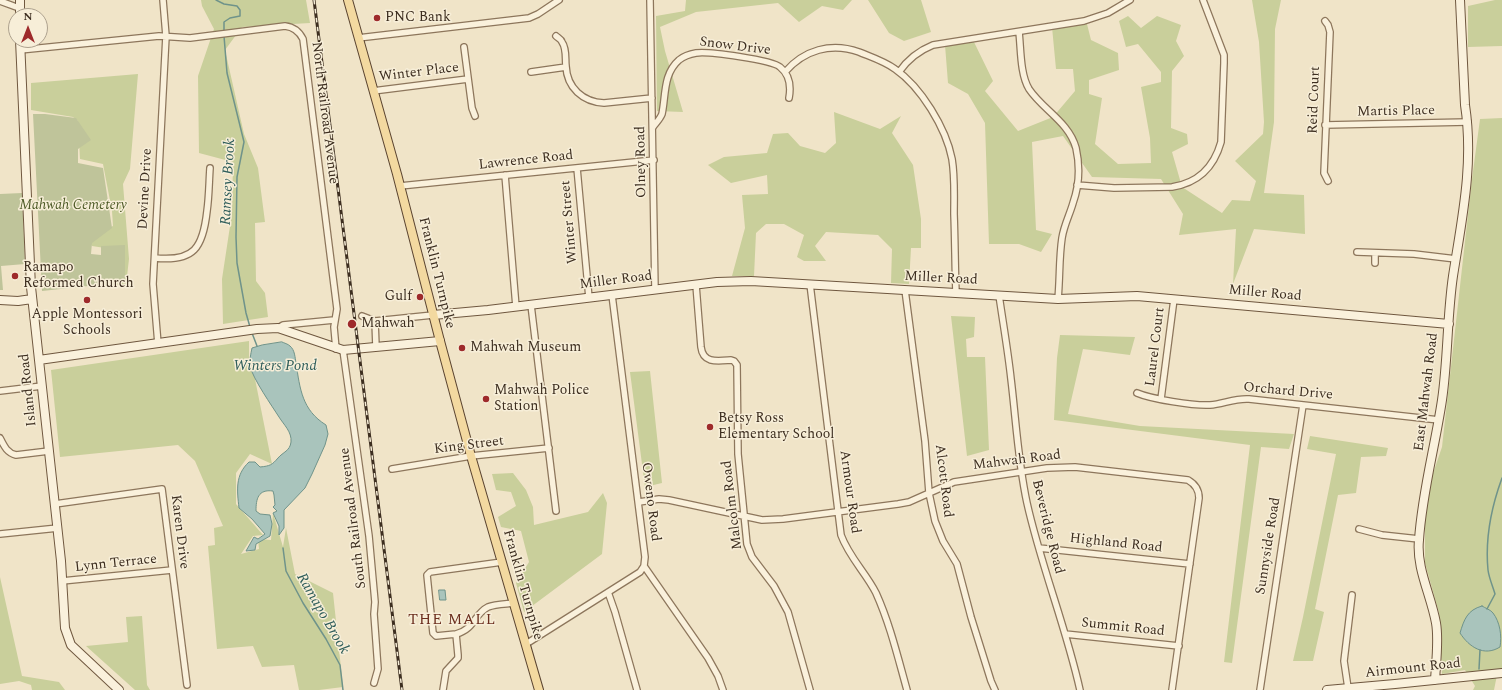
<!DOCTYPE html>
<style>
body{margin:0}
#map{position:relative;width:1502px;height:690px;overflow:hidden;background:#f0e4c8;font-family:Spectral,serif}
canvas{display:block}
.north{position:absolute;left:8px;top:8px;width:40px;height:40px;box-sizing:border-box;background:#f7eed8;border:1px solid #ada18e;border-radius:50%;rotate:0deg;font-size:11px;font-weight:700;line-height:16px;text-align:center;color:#3d2e20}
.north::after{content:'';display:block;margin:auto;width:14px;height:18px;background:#9e2a2b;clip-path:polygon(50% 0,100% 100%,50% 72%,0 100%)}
</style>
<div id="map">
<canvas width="1502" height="690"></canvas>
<div class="north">N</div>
</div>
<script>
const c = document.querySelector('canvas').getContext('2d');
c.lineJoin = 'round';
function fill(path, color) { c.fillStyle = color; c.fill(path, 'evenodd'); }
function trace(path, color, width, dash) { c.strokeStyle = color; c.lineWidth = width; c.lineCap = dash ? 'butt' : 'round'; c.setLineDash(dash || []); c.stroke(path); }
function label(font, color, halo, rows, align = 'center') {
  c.font = font + ' Spectral,serif'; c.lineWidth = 3; c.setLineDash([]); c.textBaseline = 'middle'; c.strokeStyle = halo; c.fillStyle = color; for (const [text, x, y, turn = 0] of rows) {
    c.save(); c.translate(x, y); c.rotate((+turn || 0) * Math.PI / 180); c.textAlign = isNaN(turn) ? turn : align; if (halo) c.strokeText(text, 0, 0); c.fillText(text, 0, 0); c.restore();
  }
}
fill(new Path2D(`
 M 201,0 L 306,0 L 310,23 L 242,27 L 225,50 L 244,134 L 258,168 L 265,222 L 255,223 L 256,281 L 265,293 L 268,317 L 223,324 L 222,279 L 232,213 L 233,162 L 199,153 L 198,76 L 214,29 L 202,6 Z
 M 686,0 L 853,0 L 852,0 L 843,10 L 822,6 L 799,22 L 778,3 L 696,12 L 660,27 L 665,51 L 683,112 L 657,111 L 656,16 L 685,11 Z
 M 868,0 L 921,0 L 931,32 L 904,41 L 889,33 Z
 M 1252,0 L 1281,0 L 1275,29 L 1274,122 L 1264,193 L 1304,195 L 1305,234 L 1254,229 L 1233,284 L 1236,229 L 1179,235 L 1183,214 L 1161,179 L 1092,177 L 1063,136 L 1032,142 L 1036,230 L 1052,234 L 1041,252 L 1019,244 L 989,244 L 985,123 L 968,94 L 948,83 L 945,45 L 973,40 L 993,81 L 985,91 L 1018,131 L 1053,117 L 1075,91 L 1073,69 L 1056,69 L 1052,27 L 1086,20 L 1091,40 L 1118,53 L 1119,70 L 1089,80 L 1089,94 L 1102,98 L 1095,144 L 1118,164 L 1151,163 L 1150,138 L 1141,87 L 1161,82 L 1161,72 L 1138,44 L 1126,47 L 1119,21 L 1128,16 L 1141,28 L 1157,16 L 1181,25 L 1176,41 L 1184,56 L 1172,71 L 1171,128 L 1187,134 L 1188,144 L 1172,152 L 1182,187 L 1222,213 L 1232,200 L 1250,201 L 1256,181 L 1235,161 L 1263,134 L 1264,122 L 1259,42 Z
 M 1495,0 L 1502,0 L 1502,46 L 1468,47 L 1468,6 Z
 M 138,74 L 130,169 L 123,184 L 129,259 L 126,285 L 61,286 L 114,268 L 105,248 L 92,246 L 89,241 L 93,235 L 113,226 L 112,211 L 103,164 L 80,159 L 78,121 L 73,117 L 31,110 L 31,83 Z
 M 834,112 L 880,129 L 901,116 L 892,133 L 913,165 L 921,219 L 921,248 L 911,248 L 909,284 L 891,283 L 892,249 L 878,235 L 826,232 L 815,246 L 826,261 L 804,261 L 797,257 L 804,235 L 784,224 L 766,224 L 756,233 L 754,276 L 732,276 L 745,228 L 742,195 L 768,194 L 767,175 L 731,183 L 708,165 L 724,157 L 767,153 L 773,134 L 788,133 L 800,146 L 825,153 L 836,143 Z
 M 1502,118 L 1502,669 L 1498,670 L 1494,690 L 1473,690 L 1475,686 L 1465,670 L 1442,674 L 1439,613 L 1425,563 L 1425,497 L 1442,447 L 1472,179 L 1480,119 Z
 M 951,316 L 975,317 L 974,337 L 966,339 L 967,357 L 985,357 L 989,450 L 967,456 Z
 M 1060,335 L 1135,337 L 1130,355 L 1083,349 L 1068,414 L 1140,426 L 1294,434 L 1289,449 L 1261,447 L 1232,663 L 1224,662 L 1250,445 L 1054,420 L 1057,358 Z
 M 249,341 L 249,369 L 254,374 L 272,464 L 250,454 L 236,473 L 236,504 L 263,535 L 253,536 L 241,554 L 259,549 L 258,539 L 271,540 L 273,513 L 283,547 L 286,528 L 295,574 L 333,593 L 343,687 L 319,690 L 299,690 L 294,665 L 262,667 L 253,646 L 217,649 L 208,546 L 215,545 L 214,528 L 223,526 L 195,461 L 178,445 L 60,457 L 51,370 Z
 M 650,371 L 662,483 L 645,487 L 630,372 Z
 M 1310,436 L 1388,448 L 1386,456 L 1361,457 L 1356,493 L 1338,495 L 1315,609 L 1324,612 L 1313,661 L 1293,661 L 1303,617 L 1336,454 L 1307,449 Z
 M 513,473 L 526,490 L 533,507 L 534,525 L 588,512 L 603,493 L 607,503 L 602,554 L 524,612 L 516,583 L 529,562 L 521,531 L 501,527 L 498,517 L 516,506 L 511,492 L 496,490 L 492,474 Z
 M 0,577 L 22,676 L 59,682 L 65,690 L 32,690 L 31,685 L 19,681 L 0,684 Z
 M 142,616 L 147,685 L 150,690 L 135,690 L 86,646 L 128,642 L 126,617 Z`), '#c9cf9b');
fill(new Path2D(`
 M 33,114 L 45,114 L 76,118 L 91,140 L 78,149 L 78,163 L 103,168 L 112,228 L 92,243 L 91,254 L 101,255 L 101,246 L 125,245 L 125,282 L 42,291 Z
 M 22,193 L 25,264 L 1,266 L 3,290 L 0,290 L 0,194 Z`), '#bfc49a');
const water = new Path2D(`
 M 282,342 C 284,343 288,344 290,346 C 295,350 295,358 296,363 C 300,389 302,410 326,425 L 328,434 L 325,445 L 312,474 L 305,488 L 284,510 L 284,528 L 279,535 L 279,526 L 273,513 L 277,511 L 273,507 L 275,505 L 274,495 L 273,491 C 258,489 256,499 256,511 L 260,514 L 270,515 L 272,524 L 270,536 L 256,544 L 255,550 L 246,551 L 254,537 L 258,539 L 265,534 L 252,519 L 239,508 C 237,490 235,475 249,462 L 255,462 L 260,467 C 270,466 272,465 278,458 C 283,452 290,451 291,442 C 292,432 284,425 279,417 C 272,406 253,379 250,366 C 249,362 251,353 252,348 L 262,345 Z
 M 439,590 L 445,590 L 446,600 L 440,600 Z
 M 1482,606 C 1485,608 1491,610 1493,613 C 1500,622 1502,636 1500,647 C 1484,657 1469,647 1460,633 C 1464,620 1467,610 1482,606 Z`);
fill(water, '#a9c4bc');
trace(water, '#6f938a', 1);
trace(new Path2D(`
 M 216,0 L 224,4 L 237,6 L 240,10 L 240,16 L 230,18 L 224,22 L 224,32
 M 224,36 L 227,73 L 244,142 L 237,177 L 236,237 L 237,263 L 246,313 L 250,327
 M 252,333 L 257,346
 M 283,548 L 286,571 L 303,603 L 326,639 L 340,665 L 343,690
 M 1487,609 L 1495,594 C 1493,587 1489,578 1488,570 C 1485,539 1491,508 1502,478
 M 1479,669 L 1480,650`), '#6f938a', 1.5);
const street = new Path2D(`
 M 650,0 L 655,290
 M 0,1 L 19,8
 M 1325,21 L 1328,25 L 1330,32 L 1324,173 L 1328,181
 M 1019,32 C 1021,49 1020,74 1029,89 C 1043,110 1069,122 1076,148 C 1080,166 1079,186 1073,203 C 1070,214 1064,225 1062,238 C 1059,258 1060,278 1058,299
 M 556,36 C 558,38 561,39 562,42 C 567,49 565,59 566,66 C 567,88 583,102 604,103 L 652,98
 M 358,38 L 529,18 L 538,14 L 559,0
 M 464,47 L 472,108 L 475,116
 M 20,50 L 159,36 L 190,38 L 285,26 C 294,27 299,31 303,39 L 337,309 L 334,327 L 336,349
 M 531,72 L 566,67
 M 785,72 C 804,50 831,42 859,52 C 871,57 884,61 895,69 C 921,87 946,128 952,159 C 955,177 954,196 954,214 C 955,240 955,266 956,293
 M 899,72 C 908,59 918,51 933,45 L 1084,21 L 1108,13 L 1130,0
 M 373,91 L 468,79
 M 1325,125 L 1468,122
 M 653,127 C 656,123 660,119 662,114 C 666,95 663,74 679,60 C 684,56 690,54 696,53 C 708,51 772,60 780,67 C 790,75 791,87 789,98
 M 577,168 L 589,298
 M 505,175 L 516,307
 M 1077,185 L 1114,188 L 1172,187 C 1198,183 1214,167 1221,142 L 1224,63 L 1224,55 L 1203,0
 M 400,186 L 654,160
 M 1357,252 L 1414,254 L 1456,259
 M 155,258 C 194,262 203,248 207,211 C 209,197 209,183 210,168
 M 1375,263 L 1375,253
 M 810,284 L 841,535 C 849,557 866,573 876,593 C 890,624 898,658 907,690
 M 696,285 L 701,347 C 703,364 718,361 731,360 L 734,361 L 737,365 L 738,454 L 747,544 L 752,557 L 774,586 L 788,612 L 810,690
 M 905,290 L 925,441 L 929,493 L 935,521 L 943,541 L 957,564 L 971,617 L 991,681 L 995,690
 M 999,295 C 1003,323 1008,351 1011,379 C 1016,420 1018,462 1027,503 C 1041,566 1066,627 1080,690
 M 531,305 L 556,511
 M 362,316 L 375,321 L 433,315
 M 375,321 L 376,347
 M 278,328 L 283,325 L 334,320
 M 158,344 L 153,284 L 166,36 L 163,0
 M 343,350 L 369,536 L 375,602 L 374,614 L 378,669 L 374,683
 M 0,391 L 42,386
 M 1137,393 C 1151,399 1194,406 1210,405 C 1223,404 1235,398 1249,399 L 1439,420
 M 1161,399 L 1174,299
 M 0,438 C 4,446 7,453 16,455 L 49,451
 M 392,469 L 471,456 L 549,448
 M 639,502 L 659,499 L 669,500 L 762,520 L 783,519 L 898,504 L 909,502 L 954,482 L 1047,468 L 1075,467 L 1188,480 C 1195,484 1199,490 1199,498 L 1172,690
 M 55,504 L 162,489 L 187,685
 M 1359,529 L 1382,535 L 1419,539
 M 0,534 L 58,528
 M 1039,548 L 1190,564
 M 644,566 L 708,658 L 718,676 L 723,690
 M 62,581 L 172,570
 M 608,592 L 615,612 L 637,690
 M 456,634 L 436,636 L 433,633 L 427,575 L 430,572 L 502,562
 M 1065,634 L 1179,646
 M 526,644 L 640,572 L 644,566 L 645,557 L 612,295
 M 1348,688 L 1344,661 L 1352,595
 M 443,690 L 446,671 L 458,658 L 458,655 L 456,634 C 475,629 474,614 488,607 C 495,604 506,604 514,603
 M 1260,690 L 1303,405`);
const secondary = new Path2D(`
 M 20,16 L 20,0
 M 20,40 L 31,287 L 61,561 L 65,628 L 71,645 L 119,690
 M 0,300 L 18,301 L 32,299
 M 433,315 L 488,310 L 717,282 L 751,281 L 1058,299 L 1137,296 L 1449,324
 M 39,360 L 257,329 L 278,328 L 343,350 L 440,341
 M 1435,680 C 1436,663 1439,640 1436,623 C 1431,595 1416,568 1419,540 C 1422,493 1435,447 1442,400 C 1448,359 1447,317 1453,276 C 1462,218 1474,164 1465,105 L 1460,0
 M 1327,690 L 1395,684 L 1502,673`);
const primary = new Path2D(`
 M 348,0 L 397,174 L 440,341 L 471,456 L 539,690`);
trace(street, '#8d765c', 8);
trace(secondary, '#6f573f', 10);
trace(primary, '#5b4430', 10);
trace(street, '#faf1dc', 5.5);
trace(secondary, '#faf1dc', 8);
trace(primary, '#f3d9a0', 8);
const rail = new Path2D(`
 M 314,0 L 402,690`);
trace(rail, '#3d2e20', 3);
trace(rail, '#f7eed8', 1.5, [4.5]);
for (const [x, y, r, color] of [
 [377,18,4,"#9e2a2b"],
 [15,276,4,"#9e2a2b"],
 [420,297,4,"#9e2a2b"],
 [87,300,4,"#9e2a2b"],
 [352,324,5,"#9e2a2b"],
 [462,348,4,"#9e2a2b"],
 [486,399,4,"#9e2a2b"],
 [710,427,4,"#9e2a2b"]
]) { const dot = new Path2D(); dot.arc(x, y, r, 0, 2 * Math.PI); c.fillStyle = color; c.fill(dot); trace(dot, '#f7eed8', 1.5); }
label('14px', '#3d2e20', '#f7eed8', [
 ["PNC Bank",385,18],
 ["Ramapo",23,268],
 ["Reformed Church",23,284],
 ["Gulf",412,297,"right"],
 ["Apple Montessori",87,315,"center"],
 ["Schools",87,331,"center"],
 ["Mahwah",361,324],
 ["Mahwah Museum",470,348],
 ["Mahwah Police",494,391],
 ["Station",494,407],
 ["Betsy Ross",718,419],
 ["Elementary School",718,435]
], 'left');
label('14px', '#3d2e20', '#f7eed8', [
 ["Snow Drive",735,47,7],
 ["Winter Place",419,73,-7],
 ["Reid Court",1315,100,-88],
 ["Martis Place",1396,112,-1],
 ["North Railroad Avenue",324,113,83],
 ["Lawrence Road",526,161,-6],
 ["Olney Road",642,162,-91],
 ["Devine Drive",146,189,-87],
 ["Winter Street",570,222,-95],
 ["Franklin Turnpike",436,273,76],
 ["Miller Road",941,279,3],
 ["Miller Road",616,281,-7],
 ["Miller Road",1265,294,5],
 ["Laurel Court",1156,347,-83],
 ["Island Road",29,390,-96],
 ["Orchard Drive",1288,392,5],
 ["East Mahwah Road",1427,392,-83],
 ["King Street",469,446,-7],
 ["Mahwah Road",1017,461,-7],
 ["Alcott Road",943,481,83],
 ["Armour Road",849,492,82],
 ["Oweno Road",650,502,83],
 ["Malcolm Road",733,505,-97],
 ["South Railroad Avenue",354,518,-97],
 ["Beveridge Road",1047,527,76],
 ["Karen Drive",179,532,83],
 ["Highland Road",1116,544,6],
 ["Sunnyside Road",1269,546,-81],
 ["Lynn Terrace",116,564,-6],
 ["Franklin Turnpike",522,585,74],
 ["Summit Road",1123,628,6],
 ["Airmount Road",1413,669,-6]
]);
label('italic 14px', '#4d5a26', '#f7eed8', [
 ["Mahwah Cemetery",73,206]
]);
label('italic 15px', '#2f5d5a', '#f7eed8', [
 ["Ramsey Brook",229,182,-87],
 ["Winters Pond",275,367],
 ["Ramapo Brook",322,614,60]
]);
c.letterSpacing = '1px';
label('15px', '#6b2e1e', '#f7eed8', [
 ["THE MALL",452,621]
]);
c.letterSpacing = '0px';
</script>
